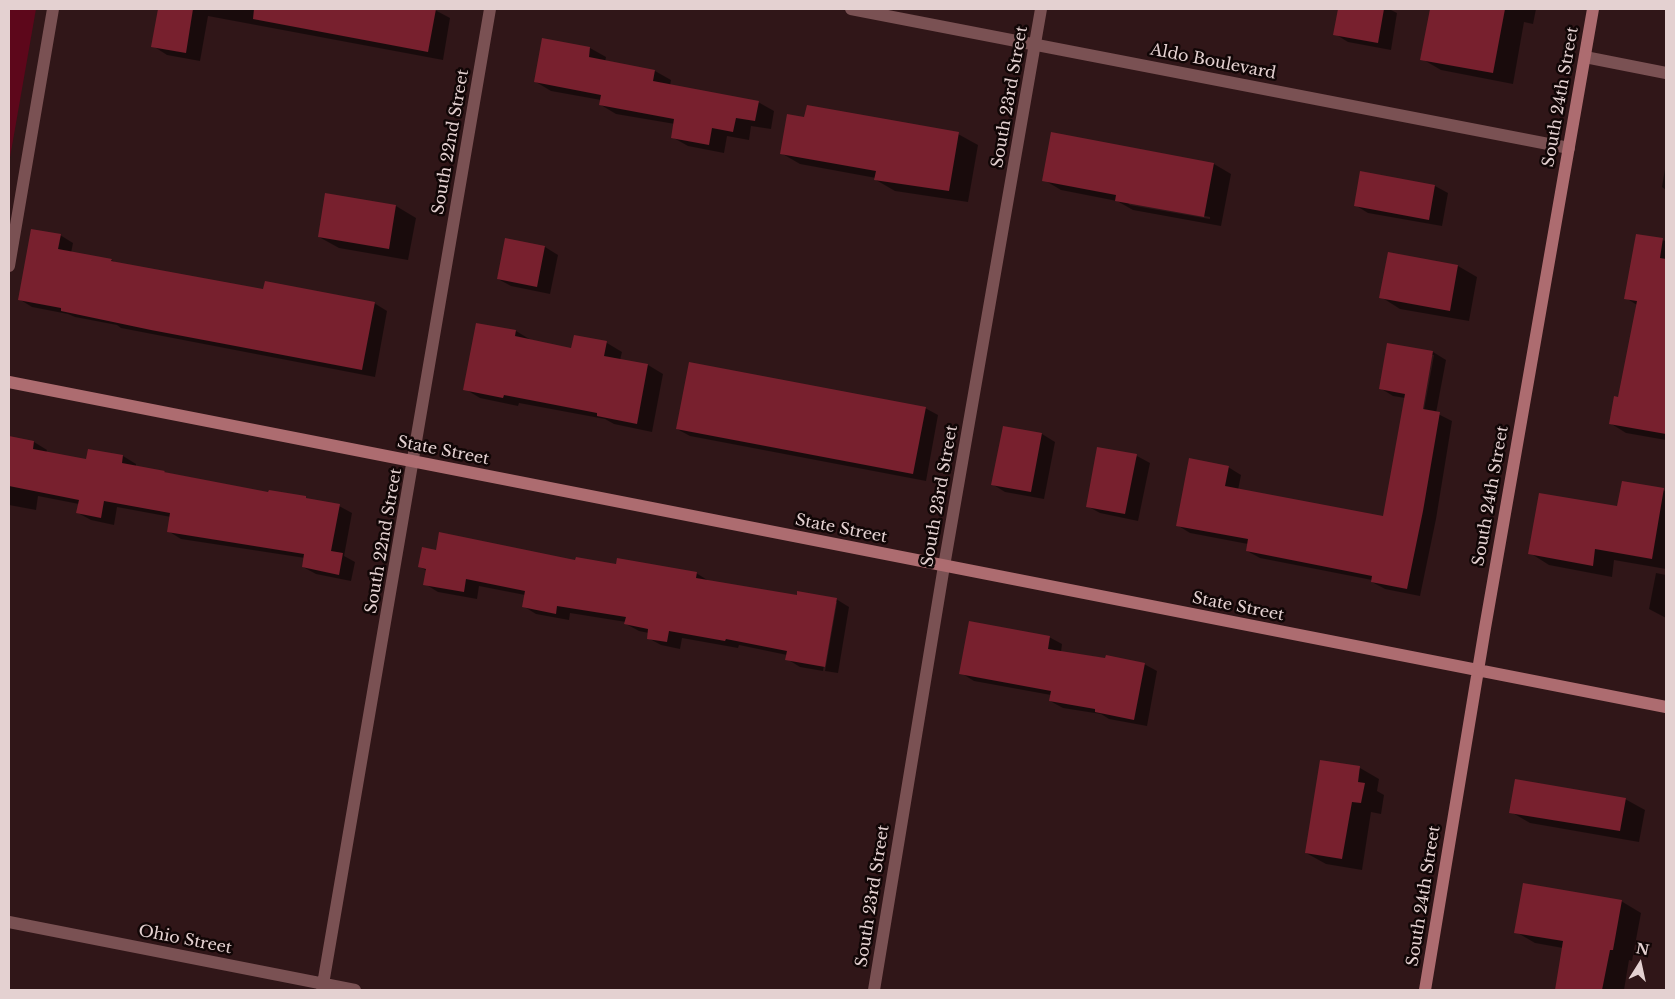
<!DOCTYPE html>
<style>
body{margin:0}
#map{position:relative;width:1675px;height:999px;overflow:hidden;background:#301618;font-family:"Libre Baskerville",serif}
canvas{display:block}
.frame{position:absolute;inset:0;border:10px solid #e4d1d1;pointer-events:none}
.north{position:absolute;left:1615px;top:939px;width:50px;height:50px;-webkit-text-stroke:4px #110606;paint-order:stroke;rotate:10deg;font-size:14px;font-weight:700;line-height:20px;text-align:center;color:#e4d1d1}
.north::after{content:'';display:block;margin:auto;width:18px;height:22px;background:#e4d1d1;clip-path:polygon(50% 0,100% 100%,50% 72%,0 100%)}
</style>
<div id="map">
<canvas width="1675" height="999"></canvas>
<div class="frame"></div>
<div class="north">N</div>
</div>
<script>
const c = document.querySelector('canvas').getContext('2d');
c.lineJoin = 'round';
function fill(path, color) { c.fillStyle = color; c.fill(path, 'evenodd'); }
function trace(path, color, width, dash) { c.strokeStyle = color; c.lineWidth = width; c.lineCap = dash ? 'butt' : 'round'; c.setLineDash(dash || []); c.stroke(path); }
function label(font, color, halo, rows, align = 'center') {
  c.font = font + ' "Libre Baskerville",serif'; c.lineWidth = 5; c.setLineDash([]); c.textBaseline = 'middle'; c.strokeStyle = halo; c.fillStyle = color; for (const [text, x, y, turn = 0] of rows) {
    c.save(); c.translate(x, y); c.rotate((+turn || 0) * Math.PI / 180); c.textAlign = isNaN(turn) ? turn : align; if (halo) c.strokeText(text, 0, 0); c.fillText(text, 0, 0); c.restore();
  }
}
fill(new Path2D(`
 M 9,9 L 36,9 L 9,163 Z`), '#5d071b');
fill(new Path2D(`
 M 159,9 L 433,9 L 450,18 L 443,60 L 208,16 L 200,61 L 167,55 L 153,46 Z
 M 1339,9 L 1389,9 L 1397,13 L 1391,50 L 1348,42 L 1335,34 Z
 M 1440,9 L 1536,9 L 1533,24 L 1524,22 L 1513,84 L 1441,70 L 1422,59 L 1437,24 Z
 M 543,39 L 590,48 L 606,57 L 605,62 L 655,71 L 671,80 L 670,86 L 758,102 L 774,111 L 771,129 L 751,126 L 749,140 L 727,136 L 724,153 L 688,146 L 672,137 L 675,124 L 616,114 L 601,105 L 601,100 L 551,91 L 536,82 Z
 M 805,118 L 958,134 L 978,145 L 968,202 L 895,191 L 876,180 L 876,178 L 800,164 L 781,153 Z
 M 1666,163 L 1666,190 L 1662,187 Z
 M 1214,164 L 1231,174 L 1221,226 L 1133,210 L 1117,201 L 1061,190 L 1044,180 ZM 1127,202 L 1210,217 L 1210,219 L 1130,205 Z
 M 1361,173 L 1435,186 L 1448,193 L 1442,226 L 1368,213 L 1355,205 Z
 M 326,194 L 396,206 L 416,218 L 408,260 L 339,248 L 319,237 Z
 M 60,235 L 73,243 L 71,253 L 111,260 L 117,263 L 264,290 L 374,303 L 387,311 L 375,377 L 121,328 L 117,325 L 75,317 L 68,314 L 32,307 L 19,299 Z
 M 1637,235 L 1666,241 L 1666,440 L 1626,433 L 1610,423 L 1619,398 L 1637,305 L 1626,298 Z
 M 506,240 L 545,247 L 558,255 L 550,294 L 511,286 L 498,279 Z
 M 1389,253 L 1458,266 L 1477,277 L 1469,321 L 1400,309 L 1381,297 Z
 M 516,331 L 531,340 L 572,349 L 607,343 L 622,352 L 620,360 L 648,365 L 663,374 L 652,432 L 614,424 L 605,419 L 519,403 L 518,406 L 480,398 L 465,389 Z
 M 1433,352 L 1446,360 L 1436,413 L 1452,421 L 1436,519 L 1420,596 L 1385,589 L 1372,582 L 1372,580 L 1260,558 L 1247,551 L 1248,544 L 1190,533 L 1177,525 L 1228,467 L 1241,475 L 1238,490 L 1384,517 L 1405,398 L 1393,396 L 1380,388 ZM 1431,355 L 1434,355 L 1423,415 L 1420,415 Z
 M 925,408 L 938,415 L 926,481 L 690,436 L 677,429 Z
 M 1004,427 L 1042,434 L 1055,442 L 1044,499 L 1005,492 L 992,484 Z
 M 9,438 L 34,442 L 47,450 L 46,453 L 87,461 L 89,450 L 123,456 L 136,464 L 136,467 L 269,493 L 306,498 L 310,500 L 339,506 L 352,513 L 344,556 L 355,562 L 351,581 L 316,574 L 303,567 L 305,558 L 181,539 L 168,531 L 171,517 L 117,507 L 114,525 L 91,520 L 78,513 L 79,504 L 38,496 L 36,510 L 9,505 Z
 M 1137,456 L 1150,463 L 1138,521 L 1100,513 L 1087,506 Z
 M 1623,482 L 1666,491 L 1666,569 L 1614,560 L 1612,577 L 1549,565 L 1530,553 L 1618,507 Z
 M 576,562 L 696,573 L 709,581 L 798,596 L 836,599 L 849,607 L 838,673 L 825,671 L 837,602 L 835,602 L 823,671 L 800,667 L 787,659 L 787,655 L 739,645 L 738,648 L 682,638 L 680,649 L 661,645 L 648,638 L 649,633 L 639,631 L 626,624 L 626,622 L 570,613 L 569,620 L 536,614 L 523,606 L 525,595 L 479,586 L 477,599 L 438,592 L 425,584 L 427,571 L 420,567 Z
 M 1656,573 L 1666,575 L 1666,618 L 1649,609 Z
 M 1049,637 L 1062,644 L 1061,652 L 1144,664 L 1157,671 L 1147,726 L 1109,719 L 1101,714 L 1063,708 L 1050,701 L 1051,695 L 974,681 L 961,673 Z
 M 1360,768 L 1379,779 L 1377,791 L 1384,795 L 1381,814 L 1371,812 L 1362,870 L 1326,864 L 1306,853 Z
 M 1625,799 L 1645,810 L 1639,842 L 1530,823 L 1511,812 Z
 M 1621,901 L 1641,913 L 1632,961 L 1629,960 L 1624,990 L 1556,990 L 1563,948 L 1535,943 L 1516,932 Z`), '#0007');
fill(new Path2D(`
 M 158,9 L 193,9 L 186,53 L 151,47 Z
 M 254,9 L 436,9 L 428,52 L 253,19 Z
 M 1338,9 L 1384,9 L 1378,43 L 1333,35 Z
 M 1430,9 L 1505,9 L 1493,73 L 1420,60 Z
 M 542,38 L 590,47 L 589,57 L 655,70 L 653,81 L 759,101 L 755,121 L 736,118 L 733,132 L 712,128 L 709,145 L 671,138 L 674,119 L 599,105 L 601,95 L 534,82 Z
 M 807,105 L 959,132 L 949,191 L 874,180 L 876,171 L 780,154 L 787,114 L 804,117 Z
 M 1051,132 L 1214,163 L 1204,217 L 1115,201 L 1116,195 L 1042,181 Z
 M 1360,171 L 1435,185 L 1429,220 L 1354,206 Z
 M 325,193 L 396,205 L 389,249 L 318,237 Z
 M 31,229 L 61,234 L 58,249 L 112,259 L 111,261 L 263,289 L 265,281 L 375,302 L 362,370 L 151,330 L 61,311 L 61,308 L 18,300 Z
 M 1636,234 L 1663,238 L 1660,258 L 1666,259 L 1666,434 L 1609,424 L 1614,396 L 1618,397 L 1637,301 L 1624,299 Z
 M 505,238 L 545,246 L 537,287 L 497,279 Z
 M 1388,252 L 1458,265 L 1450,311 L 1379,298 Z
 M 476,323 L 516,330 L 515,336 L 571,348 L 574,335 L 607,341 L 604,356 L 648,364 L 637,424 L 597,416 L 597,413 L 504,395 L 503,398 L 463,390 Z
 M 1387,343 L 1433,351 L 1423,409 L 1440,412 L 1423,511 L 1407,589 L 1371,582 L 1372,576 L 1246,551 L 1248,539 L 1176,526 L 1189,458 L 1229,466 L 1225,486 L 1383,516 L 1405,394 L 1379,389 Z
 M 689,362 L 926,407 L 913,474 L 676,429 Z
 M 1003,426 L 1042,433 L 1031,492 L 991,485 Z
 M 9,436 L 34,441 L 33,449 L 86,459 L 88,449 L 123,455 L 122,463 L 165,471 L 164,472 L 268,492 L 269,490 L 306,496 L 306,498 L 340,504 L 331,551 L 343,553 L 339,575 L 302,567 L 304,554 L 167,532 L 170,513 L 104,501 L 101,518 L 76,513 L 79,500 L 9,486 Z
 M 1097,447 L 1137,454 L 1125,514 L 1086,507 Z
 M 1622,481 L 1664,488 L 1652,559 L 1595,549 L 1593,566 L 1528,554 L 1539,493 L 1617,506 Z
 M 439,532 L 575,560 L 576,557 L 616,564 L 617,558 L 697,572 L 696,578 L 797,595 L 797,591 L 837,598 L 825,667 L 785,660 L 787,651 L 726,639 L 725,641 L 669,631 L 667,642 L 647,639 L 648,629 L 624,624 L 626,617 L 557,606 L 556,614 L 522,607 L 525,591 L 466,579 L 464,592 L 423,585 L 426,569 L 418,567 L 422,547 L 436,550 Z
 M 969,621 L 1050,636 L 1048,649 L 1105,658 L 1106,655 L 1145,663 L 1134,720 L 1095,712 L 1095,709 L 1049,701 L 1051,691 L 959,674 Z
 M 1320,760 L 1360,766 L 1358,782 L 1365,783 L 1361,803 L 1352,802 L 1342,859 L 1305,853 Z
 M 1515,779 L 1626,798 L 1620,831 L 1509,813 Z
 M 1523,883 L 1622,900 L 1613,950 L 1610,950 L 1602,990 L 1555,990 L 1563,941 L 1514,933 Z`), '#78202e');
trace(new Path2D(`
 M 851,9 L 1569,148
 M 1585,57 L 1666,73
 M 9,266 L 53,9
 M 9,922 L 355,990
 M 322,990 L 490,9
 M 874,990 L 944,566 L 1041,9`), '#7a5153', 12);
trace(new Path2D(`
 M 9,382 L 1666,707
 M 1425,990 L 1485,628 L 1593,9`), '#ad6c70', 12);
label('16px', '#e4d1d1', '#110606', [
 ["Aldo Boulevard",1213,62,11],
 ["South 23rd Street",1010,97,-80],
 ["South 24th Street",1561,97,-80],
 ["South 22nd Street",451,142,-80],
 ["State Street",443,451,11],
 ["South 23rd Street",940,496,-80],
 ["South 24th Street",1491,496,-80],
 ["State Street",841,529,11],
 ["South 22nd Street",384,541,-80],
 ["State Street",1238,607,11],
 ["South 23rd Street",873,896,-81],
 ["South 24th Street",1424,896,-81],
 ["Ohio Street",185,940,11]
]);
</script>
